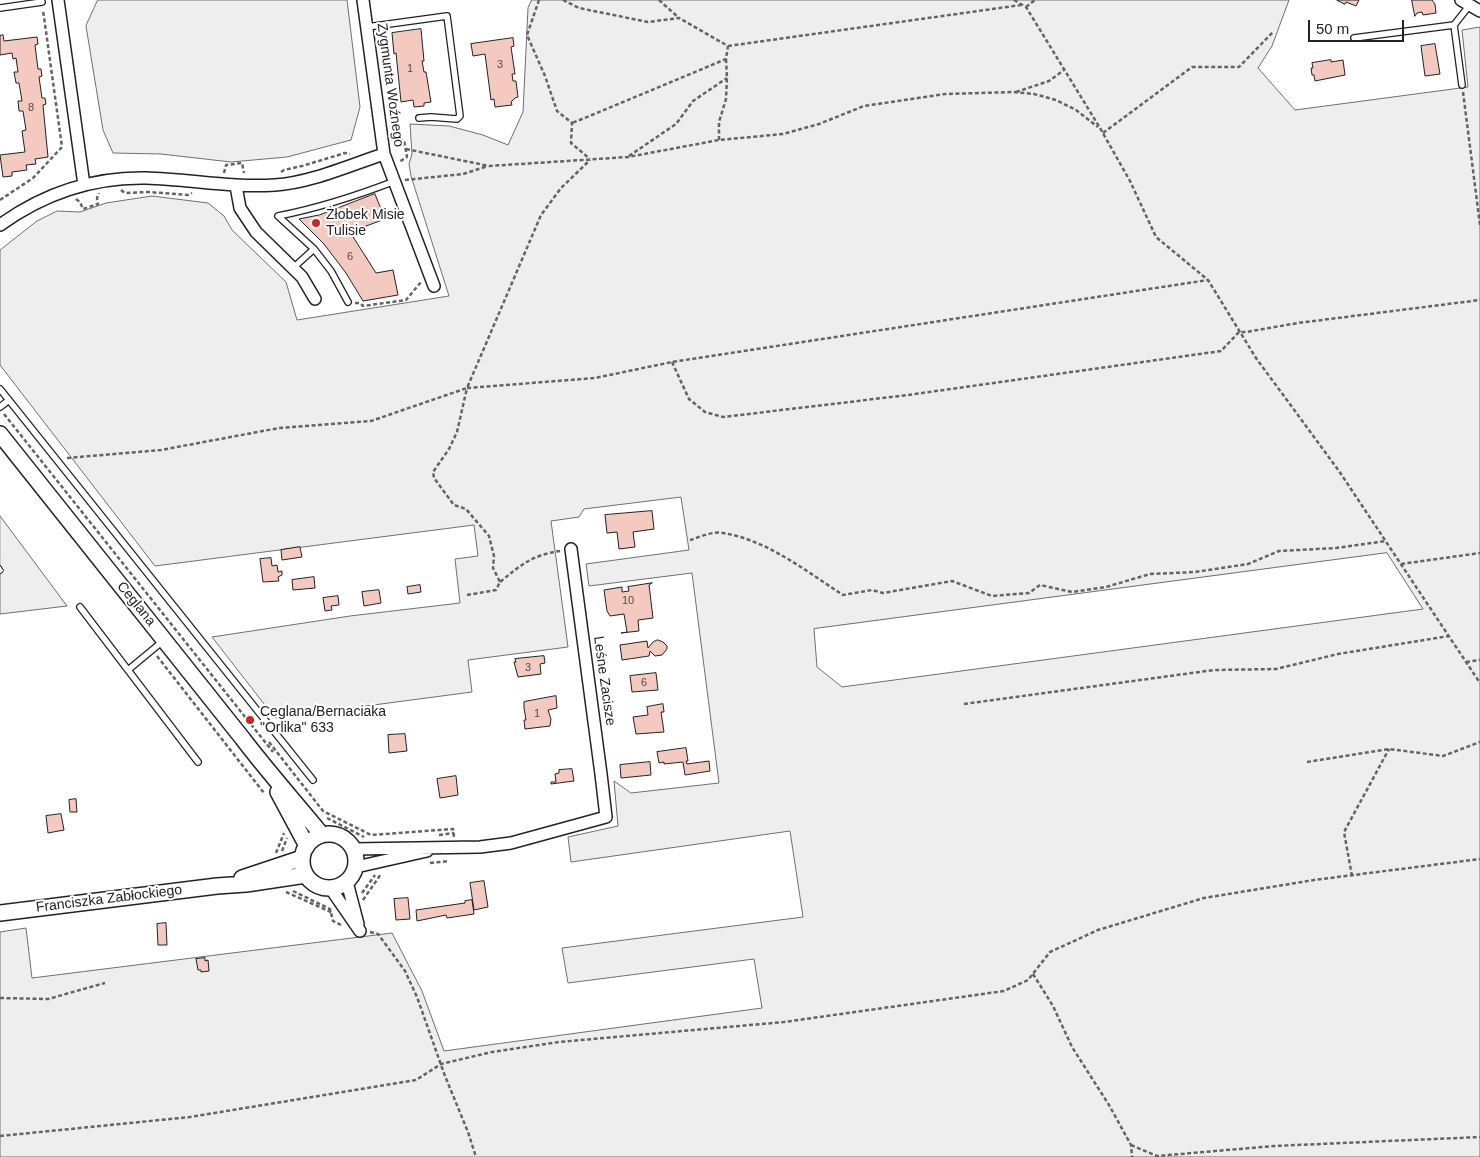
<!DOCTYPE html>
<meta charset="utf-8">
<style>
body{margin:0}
#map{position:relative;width:1480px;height:1157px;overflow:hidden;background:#fff;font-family:Helvetica,sans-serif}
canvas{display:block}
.scale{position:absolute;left:1308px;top:20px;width:96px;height:22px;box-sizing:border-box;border:2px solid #222;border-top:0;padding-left:6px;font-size:15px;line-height:18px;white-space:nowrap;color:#222;-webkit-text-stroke:4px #fff;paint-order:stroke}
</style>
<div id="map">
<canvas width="1480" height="1157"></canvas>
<div class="scale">50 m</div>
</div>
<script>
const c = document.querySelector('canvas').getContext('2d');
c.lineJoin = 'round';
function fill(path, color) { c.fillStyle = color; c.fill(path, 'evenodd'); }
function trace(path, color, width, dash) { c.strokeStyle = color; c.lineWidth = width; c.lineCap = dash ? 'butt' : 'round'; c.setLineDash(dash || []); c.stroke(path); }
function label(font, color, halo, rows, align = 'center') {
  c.font = font + ' Helvetica,sans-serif'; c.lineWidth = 4; c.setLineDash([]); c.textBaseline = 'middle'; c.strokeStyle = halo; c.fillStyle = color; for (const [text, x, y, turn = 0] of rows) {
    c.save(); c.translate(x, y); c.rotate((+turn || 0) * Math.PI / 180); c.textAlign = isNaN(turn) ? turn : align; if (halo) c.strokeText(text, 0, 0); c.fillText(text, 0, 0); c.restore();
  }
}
const green = new Path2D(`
 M 98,0 L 347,0 L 360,107 L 351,140 L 287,157 L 231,162 L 161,154 L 113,153 L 103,130 L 86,26 Z
 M 532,0 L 1289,0 L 1272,46 L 1258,68 L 1295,110 L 1468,87 L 1462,30 L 1480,27 L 1480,1157 L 0,1157 L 0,932 L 26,928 L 32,978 L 392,933 L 422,991 L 444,1051 L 762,1008 L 754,959 L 568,983 L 562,948 L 803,917 L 790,831 L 571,862 L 568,837 L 618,826 L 614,781 L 631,793 L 719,783 L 692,573 L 589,586 L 586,564 L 689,550 L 681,497 L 584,509 L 579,517 L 551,521 L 568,647 L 468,660 L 472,692 L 275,718 L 212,637 L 350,616 L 460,603 L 455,559 L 478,556 L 474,525 L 155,566 L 0,365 L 0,250 L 37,221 L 57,211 L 80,212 L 106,203 L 152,196 L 208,203 L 224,216 L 232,230 L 286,282 L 297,320 L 449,296 L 411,176 L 409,164 L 412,154 L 410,124 L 449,126 L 483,135 L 508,145 L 523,112 L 528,8 ZM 1387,553 L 1423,609 L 842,687 L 817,667 L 814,629 Z
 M 0,516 L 67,606 L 0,614 L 0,574 L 4,571 L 0,565 Z`);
fill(green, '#eee');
trace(green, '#6f6f6f', 1);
const building = new Path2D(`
 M 1337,0 L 1359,0 L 1356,6 L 1346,2 L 1345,4 Z
 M 1412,0 L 1432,0 L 1435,4 L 1436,13 L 1423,15 L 1422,12 L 1417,13 L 1415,16 Z
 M 421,29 L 424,61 L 422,61 L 424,72 L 426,72 L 431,102 L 424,103 L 424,106 L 414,107 L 413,100 L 401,102 L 396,53 L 394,54 L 392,33 Z
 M 3,35 L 4,41 L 37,37 L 38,44 L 35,45 L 38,69 L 41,69 L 42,76 L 39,77 L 42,98 L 45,98 L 46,104 L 43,105 L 48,157 L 35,159 L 36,164 L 26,165 L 27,170 L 12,172 L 12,176 L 3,177 L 0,155 L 25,152 L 22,131 L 26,130 L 23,111 L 19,111 L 18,101 L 22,101 L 19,83 L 16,83 L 14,72 L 18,72 L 16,58 L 13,59 L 12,53 L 0,55 L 0,36 Z
 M 513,38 L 514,46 L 511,47 L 515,74 L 512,74 L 513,81 L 516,81 L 518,97 L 515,98 L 511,102 L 512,105 L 495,107 L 494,99 L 491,100 L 485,54 L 473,56 L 471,44 Z
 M 1435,44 L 1440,74 L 1425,76 L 1421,46 Z
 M 1331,60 L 1331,62 L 1343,60 L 1345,75 L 1315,81 L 1314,75 L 1312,75 L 1311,68 L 1313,68 L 1312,63 Z
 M 375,194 L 385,219 L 350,232 L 376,273 L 393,270 L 398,295 L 363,301 L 346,273 L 324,244 L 299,219 L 319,215 Z
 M 652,511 L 654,529 L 633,532 L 635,547 L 619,549 L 617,532 L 607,533 L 605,515 Z
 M 300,547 L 302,557 L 282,560 L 281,550 Z
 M 271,558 L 272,566 L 277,565 L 278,572 L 282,571 L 282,575 L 278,577 L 279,581 L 263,582 L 260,559 Z
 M 314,577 L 315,588 L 293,590 L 292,580 Z
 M 652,583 L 649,585 L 653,618 L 638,620 L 639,631 L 621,633 L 627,632 L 624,614 L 610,616 L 607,611 L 604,590 L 622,587 L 622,592 L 629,591 L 628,587 Z
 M 420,585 L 421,592 L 408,594 L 407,587 Z
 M 379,590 L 381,603 L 364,606 L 362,592 Z
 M 338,596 L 339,605 L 331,606 L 332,610 L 325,611 L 323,598 Z
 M 658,640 L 663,642 L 667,646 L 667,649 L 662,655 L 655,656 L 650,651 L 649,656 L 622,660 L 620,645 L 647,641 L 648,648 L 653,642 Z
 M 544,656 L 545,663 L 540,664 L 541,674 L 518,677 L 514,662 L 516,662 L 515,659 Z
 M 656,673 L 658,690 L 632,692 L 630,676 Z
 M 556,696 L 557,708 L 548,710 L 551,719 L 550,726 L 525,729 L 524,720 L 526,720 L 524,708 L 524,702 Z
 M 663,704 L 664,712 L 661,712 L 664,732 L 636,734 L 633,717 L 648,715 L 647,707 Z
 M 405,734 L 407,751 L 389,753 L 388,735 Z
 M 686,748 L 688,761 L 686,761 L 687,764 L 709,761 L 710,771 L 685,775 L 683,762 L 664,764 L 664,762 L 659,763 L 657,752 Z
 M 650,762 L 651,775 L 621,778 L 620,765 Z
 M 572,769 L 574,781 L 551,784 L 551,782 L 556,782 L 555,774 L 559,773 L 559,770 Z
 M 456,776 L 458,795 L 440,798 L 437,779 Z
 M 76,799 L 77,812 L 70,812 L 69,800 Z
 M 61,814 L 64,830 L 48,833 L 46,816 Z
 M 484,881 L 488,907 L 474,910 L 470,883 Z
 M 408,898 L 410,919 L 396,920 L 394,899 Z
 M 472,900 L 474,914 L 447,918 L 446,915 L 417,921 L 416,910 L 465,903 L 465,901 Z
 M 166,923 L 167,945 L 158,945 L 157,924 Z
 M 205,958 L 205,961 L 208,960 L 209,971 L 201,972 L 201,970 L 198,970 L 196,959 Z`);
fill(building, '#f3c9c0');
trace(building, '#222', 1);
const service = new Path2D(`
 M 0,8 L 42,2
 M 367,27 L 447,16 L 460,116 L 457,119 L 431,117 L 419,118
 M 1354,38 L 1454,25
 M 1462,85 L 1454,25 L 1469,6
 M 293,268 L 314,249
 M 348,302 L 331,271 L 314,249 L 278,216 C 319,208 356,196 395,181
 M 0,389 L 313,780
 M 0,407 L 9,400
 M 80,607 L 198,762
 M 128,670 L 163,641`);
const minor = new Path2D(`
 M 58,0 L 84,185
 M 363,0 L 384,154 L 434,286
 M 1461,0 L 1480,11
 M 236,186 L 240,208 L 256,232 L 302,277 L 315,299
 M 0,225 C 43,194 93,177 146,178 C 189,179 231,188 275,185 C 310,183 350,165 384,154
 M 353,849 L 480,847 L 511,843 L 606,817 L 601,774 L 571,549
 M 356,867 L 427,851
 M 347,882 L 358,924
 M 331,889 L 360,931`);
const tertiary = new Path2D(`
 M 0,434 L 243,739 C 268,772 296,803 322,835
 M 278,792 L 307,846
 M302 861a27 27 0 1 1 54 0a27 27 0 1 1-54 0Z
 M 242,878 L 302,858
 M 0,913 L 217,886 L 246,884 L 306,875`);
trace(service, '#222', 8);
trace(minor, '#222', 14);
trace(tertiary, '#222', 18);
trace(new Path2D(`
 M 539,0 L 527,35 L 545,76 L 557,111 L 572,123 L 571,143 L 590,159
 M 563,0 L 579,8 L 648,22 L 679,18 L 728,46 L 726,59 L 592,115 L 572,123
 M 659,0 L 679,18
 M 1014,0 L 1026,7 L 1100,128 L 1130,181 L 1156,237 L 1208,280 L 1256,358 L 1339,471 L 1480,683
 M 1026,7 L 1035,0
 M 728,46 L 1021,5
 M 1016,92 L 1049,81 L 1064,70
 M 1463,92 L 1480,225
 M 1103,133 L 1192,67 L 1239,67 L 1273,32
 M 393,139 L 398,141 L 404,140 L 407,157 L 399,162
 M 719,140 L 719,122 L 726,99 L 727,78 L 726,59
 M 406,149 L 489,166 L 628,157 L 719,140 L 783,134 L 819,124 L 864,106 L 945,94 L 1014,92 L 1034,94 L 1056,100 L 1076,110 L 1098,127
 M 629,156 L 676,124 L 693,101 L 727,78
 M 281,172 L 284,170 L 302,166 L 345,153 L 350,154
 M 224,173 L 226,165 L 242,163 L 244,173
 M 405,180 L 463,174 L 488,166
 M 121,190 L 125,193 L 148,192 L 188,195 L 192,193
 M 76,199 L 80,202 L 83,209 L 98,204 L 97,198 L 99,193
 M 0,200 L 33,178 L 62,147 L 43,10
 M 355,303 L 360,303 L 363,306 L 406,300 L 421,282
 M 672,362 L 689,399 L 705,412 L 723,417 L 908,395 L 1221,351 L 1239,332 L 1246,332 L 1298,323 L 1480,300
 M 4,414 L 273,752
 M 67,458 L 161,450 L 279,428 L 371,421 L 467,388 L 541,215 L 561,188 L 590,160
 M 690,540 C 700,537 712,531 723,533 C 767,540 806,571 843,595 L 872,590 L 883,593 L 952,581 L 992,596 L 1029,593 L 1040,585 L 1072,592 L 1106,587 L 1150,574 L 1195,572 L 1248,564 L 1279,551 L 1336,548 L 1386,541
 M 1401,564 L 1480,553
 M 500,582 C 521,565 532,555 560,551
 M 467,595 L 496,590 L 500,582 L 493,568 L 494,556 L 489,536 L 466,509 L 454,505 L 434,478 L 433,472 L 449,449 L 457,432 L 467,388 L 595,378 L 672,362 L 1208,280
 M 157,656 L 264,793
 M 1466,662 L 1480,660
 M 964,704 L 1214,670 L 1276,669 L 1338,654 L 1449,636
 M 269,742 L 323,811 L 371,835 L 453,829 L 454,837
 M 1307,762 L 1389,749 L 1443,756 L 1480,742
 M 327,818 L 364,837
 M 439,835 L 454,833
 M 282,851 L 287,838
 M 276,853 L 284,833
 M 430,863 L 449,861
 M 1352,876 L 1344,832 L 1389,749
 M 293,891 L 330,909 L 333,921 L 341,925
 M 286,892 L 333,913
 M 362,893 L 375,875
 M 363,900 L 381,874
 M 370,932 L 378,934 L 405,971 L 417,997 L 445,1076 L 468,1132 L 476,1157
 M 1033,974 L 1053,1006 L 1072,1047 L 1109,1105 L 1131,1145 L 1132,1157
 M 0,998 L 48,999 L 105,983
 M 0,1136 L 190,1117 L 416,1080 L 441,1064 L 492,1052 L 559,1042 L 784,1022 L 1004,991 L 1028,980 L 1050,952 L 1098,930 L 1204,898 L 1314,880 L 1480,859
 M 1131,1145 L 1157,1156 L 1274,1146 L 1480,1137`), '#646464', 2.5, [4, 2.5]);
trace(service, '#fff', 5.5);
trace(minor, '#fff', 11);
trace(tertiary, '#fff', 15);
trace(new Path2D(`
 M 0,565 L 4,571 L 0,574`), '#222', 1, [6, 2.5]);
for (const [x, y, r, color] of [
 [316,223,5,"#c62828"],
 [250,720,5,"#c62828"]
]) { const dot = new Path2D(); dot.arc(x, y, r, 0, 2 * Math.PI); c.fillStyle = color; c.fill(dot); trace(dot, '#fff', 2); }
label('11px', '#564c4a', null, [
 ["3",500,65],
 ["1",410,69],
 ["8",31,108],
 ["6",350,257],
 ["10",628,601],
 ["3",528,668],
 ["6",644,683],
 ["1",537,714]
]);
label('14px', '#222', '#fff', [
 ["Zygmunta Woźnego",390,85,82],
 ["Ceglana",136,604,51],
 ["Leśne Zacisze",604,681,82],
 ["Franciszka Zabłockiego",109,899,-7]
]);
label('14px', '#222', '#fff', [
 ["Żłobek Misie",326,215],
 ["Tulisie",326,231],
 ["Ceglana/Bernaciaka",260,712],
 ["\"Orlika\" 633",260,728]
], 'left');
</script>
